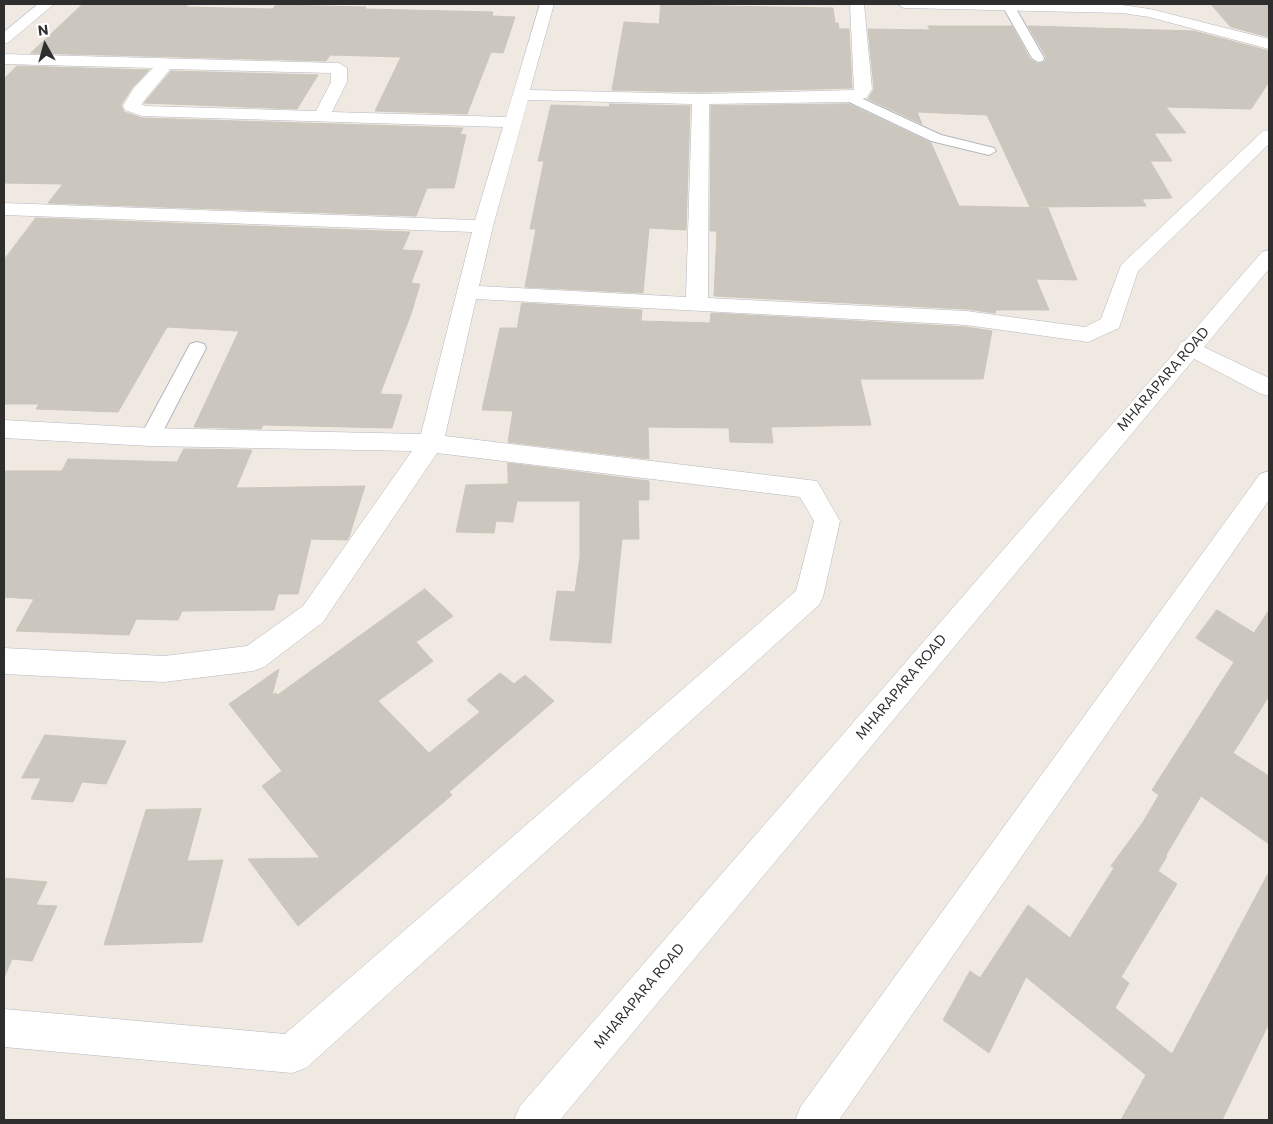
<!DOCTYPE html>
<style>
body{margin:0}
#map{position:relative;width:1273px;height:1124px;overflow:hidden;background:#efe9e1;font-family:Commissioner,sans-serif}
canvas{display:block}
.frame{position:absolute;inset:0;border:5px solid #2e2e2e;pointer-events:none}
.north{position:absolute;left:20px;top:20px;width:50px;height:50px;-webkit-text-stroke:4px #fff;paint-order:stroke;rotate:353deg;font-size:14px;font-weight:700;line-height:20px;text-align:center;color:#2e2e2e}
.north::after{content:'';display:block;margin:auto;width:18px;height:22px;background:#2e2e2e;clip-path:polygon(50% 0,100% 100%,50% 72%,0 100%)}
</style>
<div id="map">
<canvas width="1273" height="1124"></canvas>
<div class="frame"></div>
<div class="north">N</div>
</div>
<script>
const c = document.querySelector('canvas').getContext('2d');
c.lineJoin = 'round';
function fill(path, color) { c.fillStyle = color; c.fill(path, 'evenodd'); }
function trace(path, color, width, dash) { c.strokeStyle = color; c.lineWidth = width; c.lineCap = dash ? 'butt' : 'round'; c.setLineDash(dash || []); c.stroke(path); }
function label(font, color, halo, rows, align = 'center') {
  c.font = font + ' Commissioner,sans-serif'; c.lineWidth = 4; c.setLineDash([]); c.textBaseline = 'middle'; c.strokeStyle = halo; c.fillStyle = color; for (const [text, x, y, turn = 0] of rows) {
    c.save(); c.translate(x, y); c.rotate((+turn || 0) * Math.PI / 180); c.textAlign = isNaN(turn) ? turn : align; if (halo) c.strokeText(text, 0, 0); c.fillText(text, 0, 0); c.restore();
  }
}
const building = new Path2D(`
 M 83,4 L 188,4 L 186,7 L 272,9 L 276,5 L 366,7 L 365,9 L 493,12 L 492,16 L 515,17 L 503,53 L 491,52 L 467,114 L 375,111 L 401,57 L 330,55 L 326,61 L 31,53 Z
 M 1211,4 L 1269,4 L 1269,37 L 1231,27 Z
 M 661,5 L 833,8 L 835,23 L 838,23 L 839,29 L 849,29 L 852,88 L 701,92 L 612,90 L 624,22 L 659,24 Z
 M 928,26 L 1012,26 L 1030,59 L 1038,64 L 1045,62 L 1046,57 L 1028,26 L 1194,31 L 1269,51 L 1269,82 L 1251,109 L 1166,107 L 1186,133 L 1154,133 L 1172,161 L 1150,161 L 1172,198 L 1142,199 L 1146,206 L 1030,207 L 987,115 L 917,112 L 922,124 L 868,99 L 874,89 L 868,29 L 930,30 Z
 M 17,66 L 149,70 L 132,88 L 121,105 L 124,112 L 142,118 L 463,128 L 460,134 L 466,135 L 454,188 L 427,188 L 416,216 L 48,203 L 63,184 L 4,183 L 4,79 Z
 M 171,71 L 318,75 L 297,109 L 144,103 Z
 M 610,104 L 690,106 L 686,230 L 649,228 L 643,293 L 525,287 L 536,229 L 530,229 L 544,161 L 538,161 L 551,105 L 609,107 Z
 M 849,104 L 931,143 L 959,206 L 1048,208 L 1077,280 L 1036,279 L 1049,310 L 996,310 L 995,313 L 966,309 L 714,296 L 717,231 L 710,231 L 711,106 Z
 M 36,218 L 410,232 L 402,250 L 423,251 L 411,283 L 420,284 L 411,314 L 380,394 L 402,395 L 392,428 L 263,425 L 261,429 L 194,427 L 239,331 L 167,327 L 118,412 L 36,409 L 39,404 L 4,404 L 4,260 Z
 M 522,303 L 642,310 L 641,321 L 710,323 L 711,313 L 966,327 L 992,331 L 983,379 L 860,379 L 871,425 L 771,427 L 773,443 L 730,442 L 729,428 L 648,427 L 649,459 L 508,442 L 513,411 L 482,410 L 500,328 L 517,328 Z
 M 184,449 L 252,450 L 236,488 L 365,486 L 349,537 L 347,540 L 311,539 L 298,594 L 278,594 L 274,610 L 182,611 L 178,620 L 136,619 L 129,635 L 16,631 L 34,599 L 4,597 L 4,471 L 62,471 L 68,459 L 177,462 Z
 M 508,463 L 649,481 L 649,500 L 638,500 L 639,539 L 622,539 L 611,643 L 550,640 L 557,591 L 575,592 L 580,557 L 580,501 L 517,501 L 513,522 L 496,521 L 494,533 L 456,532 L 466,485 L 508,484 Z
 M 425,589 L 453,616 L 416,642 L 433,661 L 378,701 L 429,753 L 480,712 L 467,700 L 500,673 L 514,684 L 525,675 L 554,701 L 449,792 L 452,795 L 298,926 L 248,859 L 320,858 L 262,786 L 282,771 L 229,704 L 279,669 L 272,695 L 276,693 L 277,695 Z
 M 1217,610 L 1254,633 L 1269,610 L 1269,696 L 1233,753 L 1269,776 L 1269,844 L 1201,796 L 1166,855 L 1167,856 L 1158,871 L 1177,884 L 1121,977 L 1129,983 L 1115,1008 L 1172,1054 L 1269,872 L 1269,1023 L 1222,1120 L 1121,1120 L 1146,1075 L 1026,977 L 989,1053 L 943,1020 L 970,971 L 980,978 L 1028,905 L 1070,938 L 1114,868 L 1111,866 L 1143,822 L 1159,795 L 1152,790 L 1234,662 L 1196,638 Z
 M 45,735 L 126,741 L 106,784 L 82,782 L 73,802 L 31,799 L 41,778 L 22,778 Z
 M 201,809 L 187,861 L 223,860 L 202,942 L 104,945 L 146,810 Z
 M 4,878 L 47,882 L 36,905 L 57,906 L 32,961 L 12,959 L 4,978 Z`);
fill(building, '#cbc7bf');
trace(building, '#cbc5ba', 1);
const service = new Path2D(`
 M 1005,4 L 1013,4 L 1015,7 L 1044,58 L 1043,61 L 1038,62 L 1032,58 L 1003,7 Z
 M 850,93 L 941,135 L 994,148 L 996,151 L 989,155 L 931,141 L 845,100 L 843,97 L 845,94 Z
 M 197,342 L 204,344 L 206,348 L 160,437 L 157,442 L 150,444 L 143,442 L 140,437 L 188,348 L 190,344 Z`);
const minor = new Path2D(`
 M 38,4 L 54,4 L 9,42 L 4,44 L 4,32 Z
 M 540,4 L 554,4 L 530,90 L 701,94 L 854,90 L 850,4 L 864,4 L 872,89 L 866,98 L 850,102 L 709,104 L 708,298 L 966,311 L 1085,327 L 1101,319 L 1121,265 L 1263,131 L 1269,130 L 1269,144 L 1138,271 L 1119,328 L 1088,342 L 966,325 L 476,299 L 445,436 L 817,481 L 840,521 L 823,597 L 819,605 L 306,1068 L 292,1073 L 4,1047 L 4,1009 L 285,1034 L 796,591 L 814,521 L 800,497 L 437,453 L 323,622 L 264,667 L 253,671 L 164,682 L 4,674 L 4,648 L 164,656 L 247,646 L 303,606 L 412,451 L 150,446 L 4,438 L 4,420 L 150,428 L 421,434 L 472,232 L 4,215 L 4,203 L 475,220 L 503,127 L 142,116 L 125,110 L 123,106 L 133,89 L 153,68 L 4,64 L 4,54 L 339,63 L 347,68 L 347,82 L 332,112 L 506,117 ZM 170,69 L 331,73 L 331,82 L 316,111 L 145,106 L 141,104 ZM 528,100 L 692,104 L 686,297 L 479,286 L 493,226 Z
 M 897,4 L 1122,5 L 1150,9 L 1269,39 L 1269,49 L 1149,17 L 1122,13 L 904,8 Z
 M 1189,340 L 1269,378 L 1269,396 L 1261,394 L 1181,352 L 1178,347 L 1181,342 Z
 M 1269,471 L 1269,500 L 839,1120 L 795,1120 L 801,1106 L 1260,474 Z`);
const secondary = new Path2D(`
 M 1269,250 L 1269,269 L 560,1120 L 514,1120 L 520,1106 L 1262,252 Z`);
trace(service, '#b4b7c1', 2);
trace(minor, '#b4b7c1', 1);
trace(secondary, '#b4b7c1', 1);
fill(service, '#fff');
fill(minor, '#fff');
fill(secondary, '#fff');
label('14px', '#2e2e2e', '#fff', [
 ["MHARAPARA ROAD",1163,379,-49],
 ["MHARAPARA ROAD",901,687,-50],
 ["MHARAPARA ROAD",639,996,-50]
]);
</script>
